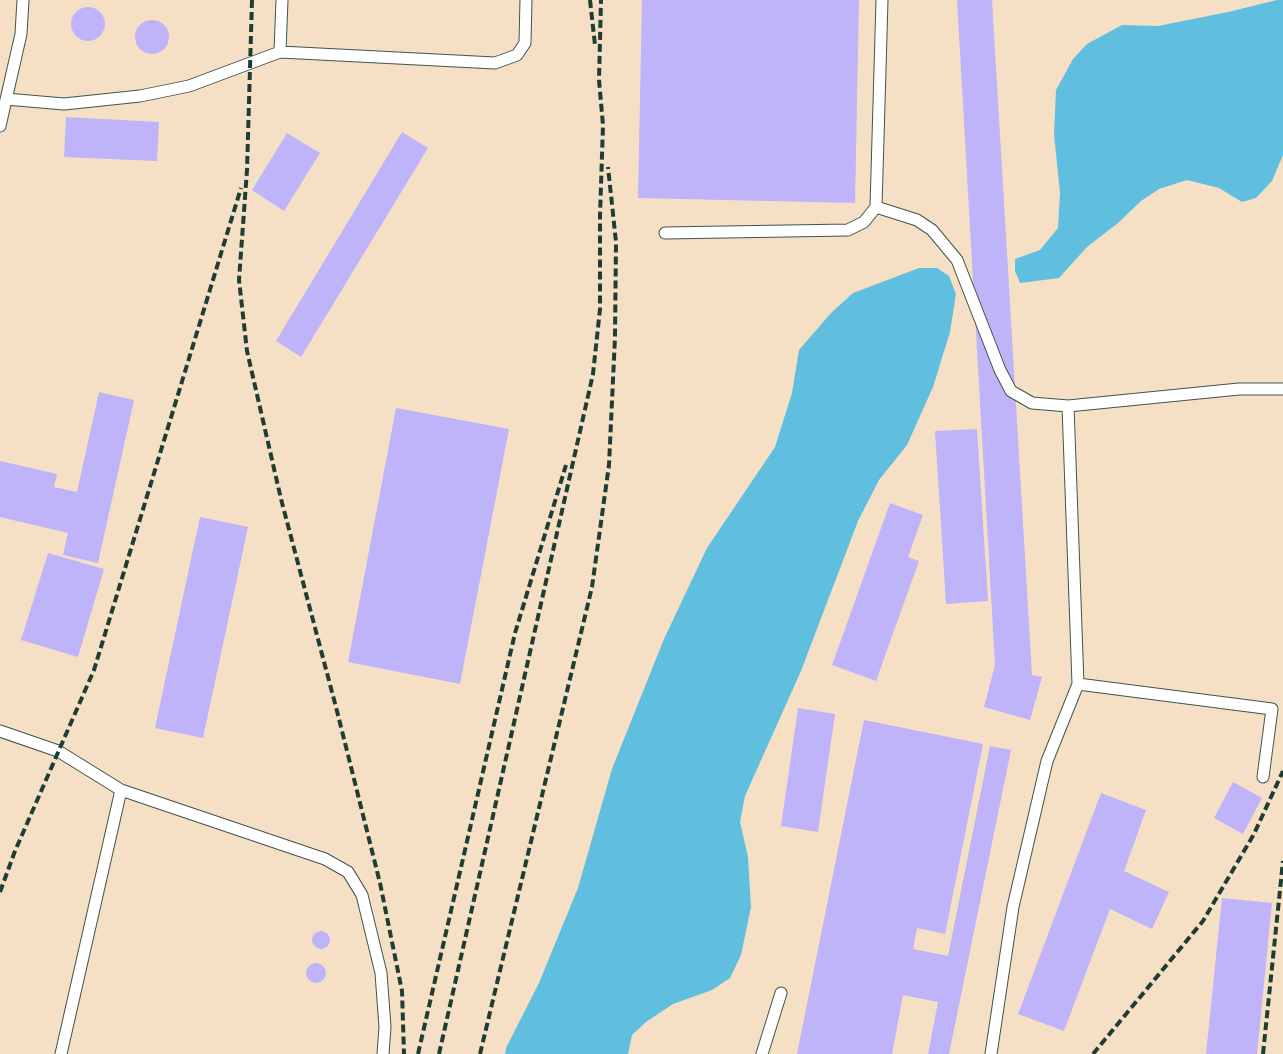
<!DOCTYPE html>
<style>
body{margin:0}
canvas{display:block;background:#f5e0c6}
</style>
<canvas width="1283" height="1054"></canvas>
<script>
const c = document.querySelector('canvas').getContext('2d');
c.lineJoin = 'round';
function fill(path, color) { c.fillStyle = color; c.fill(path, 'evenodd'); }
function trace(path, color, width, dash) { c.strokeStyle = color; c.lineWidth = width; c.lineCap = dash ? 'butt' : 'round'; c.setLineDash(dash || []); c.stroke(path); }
fill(new Path2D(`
 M 1277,0 L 1283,0 L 1283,155 L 1272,181 L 1256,198 L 1242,202 L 1219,188 L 1187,180 L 1159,189 L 1141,201 L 1118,223 L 1087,247 L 1059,278 L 1020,283 L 1015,271 L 1015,259 L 1040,250 L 1058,228 L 1060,193 L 1054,134 L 1056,90 L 1073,59 L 1087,44 L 1122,25 L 1158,26 L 1228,12 Z
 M 919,268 L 937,268 L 949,276 L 956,294 L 950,332 L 933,387 L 907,445 L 879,480 L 858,521 L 801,671 L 745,796 L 740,822 L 748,857 L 751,907 L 741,955 L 730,978 L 712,990 L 673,1004 L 646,1022 L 632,1035 L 628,1054 L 505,1054 L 506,1048 L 539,983 L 578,888 L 612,769 L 664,639 L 707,548 L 775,447 L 792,393 L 799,350 L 831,313 L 853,293 Z`), '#60bedf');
fill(new Path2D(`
 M 642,0 L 859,0 L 855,203 L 638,198 Z
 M 957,0 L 992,0 L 1032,675 L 1042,677 L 1030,720 L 984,707 L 995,665 Z
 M71 24a17 17 0 1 1 34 0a17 17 0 1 1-34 0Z
 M135 37a17 17 0 1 1 34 0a17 17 0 1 1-34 0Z
 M 66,117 L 159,122 L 157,161 L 64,157 Z
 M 402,132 L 428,148 L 301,357 L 276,341 Z
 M 287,133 L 320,153 L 284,211 L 252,190 Z
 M 99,392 L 134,400 L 98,563 L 63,555 L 68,533 L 0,517 L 0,461 L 57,474 L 54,487 L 77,492 Z
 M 396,408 L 509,429 L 460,684 L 348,662 Z
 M 977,429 L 988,601 L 946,604 L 935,431 Z
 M 890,503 L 923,515 L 908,557 L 919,561 L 876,681 L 832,665 Z
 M 200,517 L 248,527 L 203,738 L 155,728 Z
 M 48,553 L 104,569 L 78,657 L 21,640 Z
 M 798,708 L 835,714 L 818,832 L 781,826 Z
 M 864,720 L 983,744 L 945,934 L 917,928 L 913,949 L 948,956 L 990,746 L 1011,750 L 949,1054 L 928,1054 L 938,1002 L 903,995 L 892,1054 L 797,1054 Z
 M 1233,782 L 1262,798 L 1243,834 L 1214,818 Z
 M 1101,793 L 1146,810 L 1124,871 L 1169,892 L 1152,929 L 1110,909 L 1064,1031 L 1018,1014 Z
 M 1222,898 L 1272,903 L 1257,1054 L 1206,1054 Z
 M312 940a9 9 0 1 1 18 0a9 9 0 1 1-18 0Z
 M306 973a10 10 0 1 1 20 0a10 10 0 1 1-20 0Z`), '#bfb3fa');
const service = new Path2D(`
 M 280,52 L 282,0
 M 6,99 L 64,104 L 140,96 L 189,86 L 280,52 L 495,63 L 517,55 L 525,43 L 526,0
 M 0,126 L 21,34 L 23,0
 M 876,207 L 917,220 L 932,230 L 957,260 L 1000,370 L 1011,391 L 1032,403 L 1068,406 L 1239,389 L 1283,389
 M 665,233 L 848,230 L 864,222 L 876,207 L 882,0
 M 1078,684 L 1272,709 L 1263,777
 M 0,731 L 58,751 L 121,790 L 325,859 L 348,872 L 362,895 L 381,973 L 385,1027 L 383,1054
 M 61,1054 L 121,790
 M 762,1054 L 781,993
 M 991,1054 L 1013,907 L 1047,761 L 1078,684 L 1068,406`);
trace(service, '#3f554a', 13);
trace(service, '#fff', 11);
trace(new Path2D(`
 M 252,0 L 247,170 L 239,280 L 247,351 L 281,499 L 337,711 L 380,883 L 402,991 L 404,1054
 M 590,0 L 595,45
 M 0,892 L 15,851 L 94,670 L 241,188
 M 418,1054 L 515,633 L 566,465
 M 439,1054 L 593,374 L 600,309 L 600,216 L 603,125 L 599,80 L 601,0
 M 480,1054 L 592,587 L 609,465 L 615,337 L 616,242 L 608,167
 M 1093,1054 L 1203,921 L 1254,834 L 1283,771
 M 1263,1054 L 1283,861`), '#1f3d34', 4, [8, 4]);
</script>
